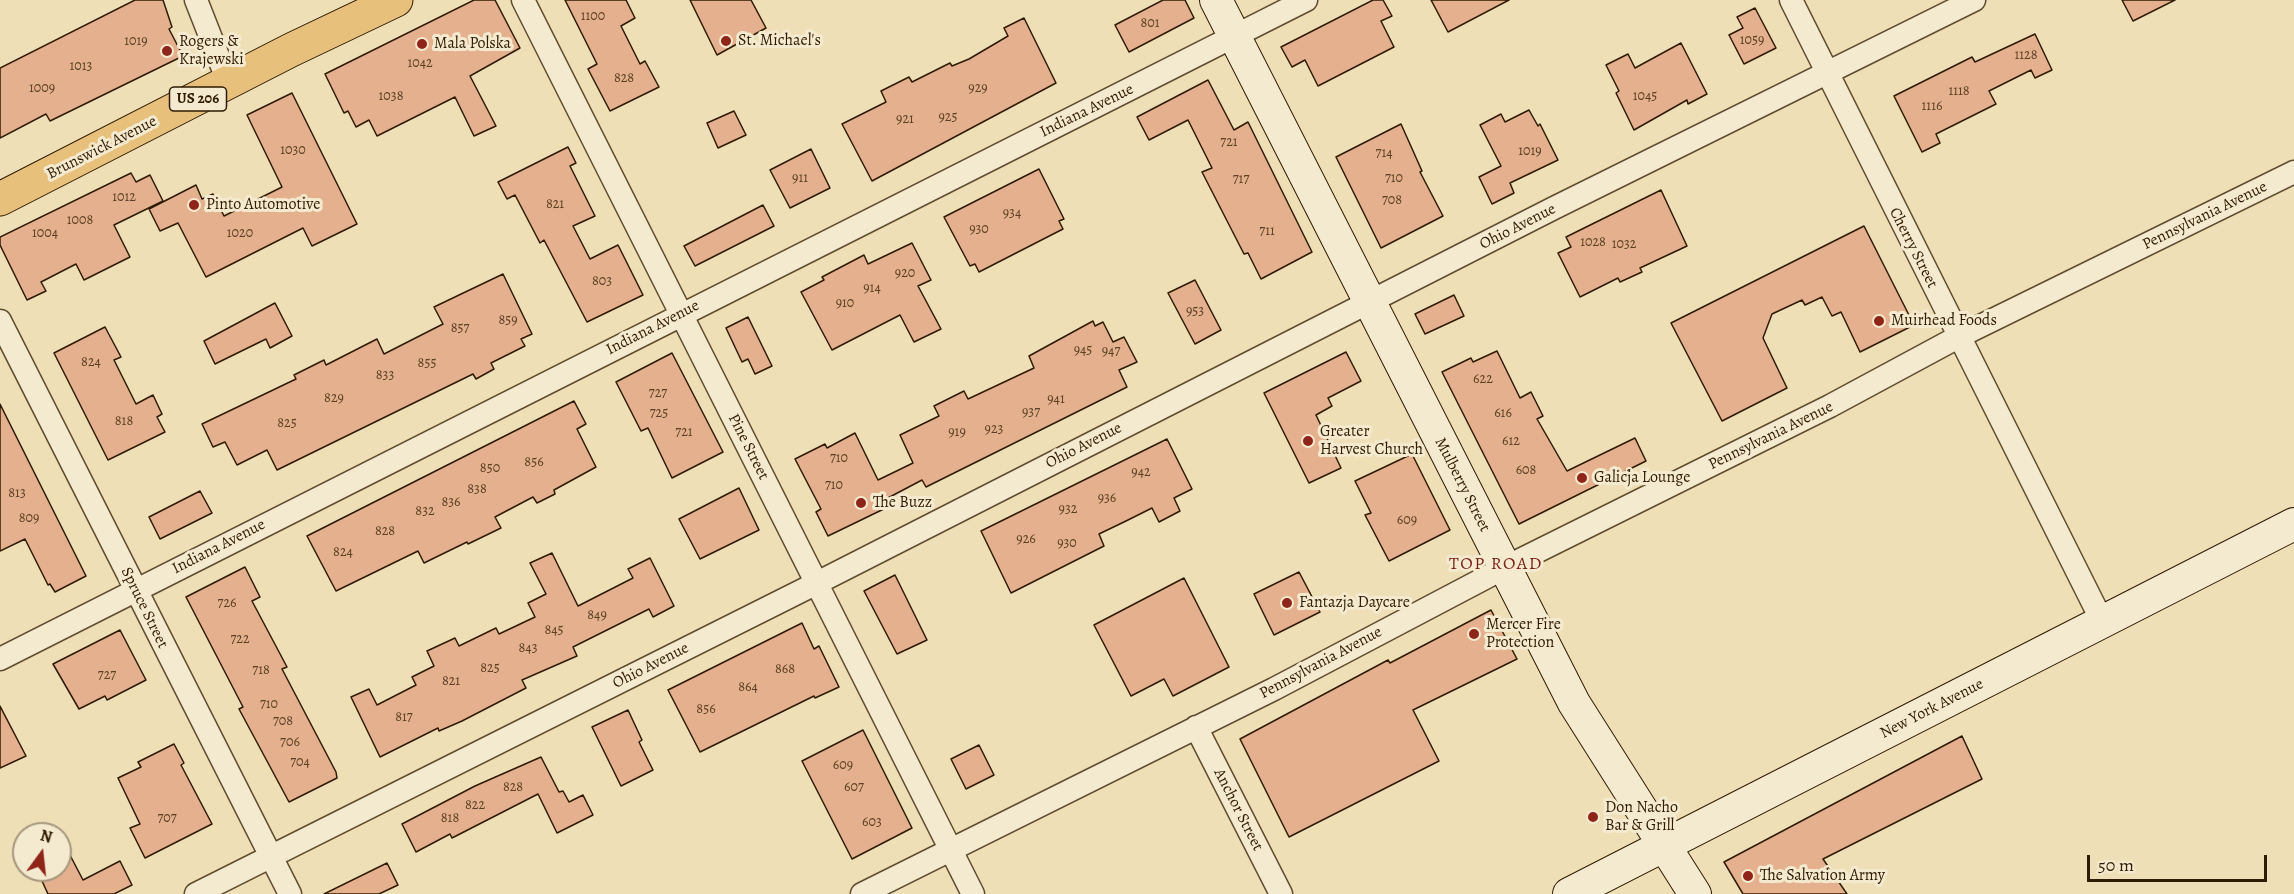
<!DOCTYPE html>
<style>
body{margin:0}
#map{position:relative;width:2294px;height:894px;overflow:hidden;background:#eedfb7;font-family:Alegreya,serif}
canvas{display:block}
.north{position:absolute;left:12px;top:822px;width:60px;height:60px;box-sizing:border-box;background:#f4ead0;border:2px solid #a5977d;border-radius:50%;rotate:15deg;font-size:16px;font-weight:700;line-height:24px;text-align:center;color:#2f1b01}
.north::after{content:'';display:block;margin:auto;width:21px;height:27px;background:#8f2418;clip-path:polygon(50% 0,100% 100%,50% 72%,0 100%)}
.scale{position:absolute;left:2087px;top:855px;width:180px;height:27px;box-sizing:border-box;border:3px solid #2f1b01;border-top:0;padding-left:8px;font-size:18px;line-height:21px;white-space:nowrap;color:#2f1b01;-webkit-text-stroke:4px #f4ead0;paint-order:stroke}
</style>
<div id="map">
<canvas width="2294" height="894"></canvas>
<div class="north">N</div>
<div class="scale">50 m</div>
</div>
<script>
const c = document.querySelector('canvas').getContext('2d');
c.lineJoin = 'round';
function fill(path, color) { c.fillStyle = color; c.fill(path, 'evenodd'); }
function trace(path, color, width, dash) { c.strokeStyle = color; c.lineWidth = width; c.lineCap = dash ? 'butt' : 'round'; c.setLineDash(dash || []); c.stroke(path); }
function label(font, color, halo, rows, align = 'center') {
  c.font = font + ' Alegreya,serif'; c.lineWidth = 6; c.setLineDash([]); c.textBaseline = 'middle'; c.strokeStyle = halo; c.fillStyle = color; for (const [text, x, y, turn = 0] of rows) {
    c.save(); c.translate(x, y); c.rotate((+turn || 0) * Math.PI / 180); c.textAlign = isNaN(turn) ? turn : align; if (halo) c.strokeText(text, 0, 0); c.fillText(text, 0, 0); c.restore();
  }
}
const building = new Path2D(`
 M 135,0 L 163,0 L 172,27 L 169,29 L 183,56 L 50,121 L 46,114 L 0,138 L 0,68 Z
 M 474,0 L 495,0 L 520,48 L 470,76 L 496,126 L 474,136 L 455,97 L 377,136 L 369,120 L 356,127 L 348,111 L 344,113 L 325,74 Z
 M 565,0 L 626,0 L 635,18 L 621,26 L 640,64 L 645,61 L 659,87 L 610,111 L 588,69 L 597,64 Z
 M 690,0 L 751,0 L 766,28 L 717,55 Z
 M 1163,0 L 1185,0 L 1194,18 L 1129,52 L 1115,25 Z
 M 1373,0 L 1383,0 L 1392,16 L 1381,21 L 1394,47 L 1318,86 L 1305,60 L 1292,67 L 1281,47 Z
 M 1431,0 L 1509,0 L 1448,32 Z
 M 2122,0 L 2175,0 L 2133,21 Z
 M 1755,8 L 1776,48 L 1744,64 L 1729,35 L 1743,28 L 1737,17 Z
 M 1024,18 L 1056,83 L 872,181 L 842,124 L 886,102 L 881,91 L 909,77 L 912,82 L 950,63 L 952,66 L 969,59 L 1008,36 L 1004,28 Z
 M 2035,34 L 2052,70 L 2035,78 L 2031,70 L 1989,91 L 1996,104 L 1936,134 L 1940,143 L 1922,152 L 1894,96 L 1972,57 L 1975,62 Z
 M 1681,43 L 1707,94 L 1688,104 L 1687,100 L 1634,130 L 1616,93 L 1619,91 L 1606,65 L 1628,54 L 1635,68 Z
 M 1208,80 L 1234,130 L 1248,122 L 1312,252 L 1261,279 L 1248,253 L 1244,254 L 1202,172 L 1212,168 L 1188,120 L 1149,140 L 1137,117 Z
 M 292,93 L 357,224 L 312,246 L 303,228 L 206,277 L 178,223 L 160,231 L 149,209 L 196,185 L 202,199 L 213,194 L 224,216 L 282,187 L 247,115 Z
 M 1529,110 L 1538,126 L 1540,124 L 1558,160 L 1510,183 L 1514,193 L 1492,204 L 1479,177 L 1501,166 L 1480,125 L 1501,114 L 1505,122 Z
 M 734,111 L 746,135 L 718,148 L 707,123 Z
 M 1401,124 L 1422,171 L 1420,172 L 1443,216 L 1381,248 L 1336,157 Z
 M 568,147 L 576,163 L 570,166 L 595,216 L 573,226 L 590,259 L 618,245 L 643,295 L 587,322 L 544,240 L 540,243 L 515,195 L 507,199 L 498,182 Z
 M 811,149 L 830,188 L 790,208 L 770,170 Z
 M 1039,169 L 1064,219 L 1059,221 L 1063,229 L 979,272 L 975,264 L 970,266 L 944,217 Z
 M 131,173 L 136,182 L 150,175 L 163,201 L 114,225 L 130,257 L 84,280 L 76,264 L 41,282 L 46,291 L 27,300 L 0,245 L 0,237 Z
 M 1661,190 L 1687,246 L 1640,268 L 1642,272 L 1620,282 L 1618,278 L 1580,297 L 1558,253 L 1571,247 L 1566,237 Z
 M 763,205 L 774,226 L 695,266 L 684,246 Z
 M 1864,226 L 1914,325 L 1860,352 L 1841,312 L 1832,316 L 1822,297 L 1805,305 L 1802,300 L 1772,314 L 1763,338 L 1787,388 L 1722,421 L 1671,323 Z
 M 912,243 L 931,280 L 918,286 L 941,329 L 914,342 L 900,315 L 832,350 L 801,292 L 824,280 L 822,277 L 864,255 L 868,264 Z
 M 503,274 L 532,334 L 521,339 L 525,346 L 491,363 L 494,369 L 476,379 L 473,374 L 277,470 L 267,450 L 237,465 L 225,442 L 213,447 L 202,424 L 296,379 L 294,375 L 324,360 L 326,365 L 377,339 L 384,354 L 443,324 L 434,307 Z
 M 1195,280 L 1221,330 L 1195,344 L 1168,293 Z
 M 1454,295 L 1464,316 L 1425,334 L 1415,314 Z
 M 275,303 L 292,336 L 270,348 L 266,339 L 215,364 L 204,341 Z
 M 748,317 L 772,366 L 755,374 L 748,359 L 742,362 L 726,328 Z
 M 1093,321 L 1095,326 L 1103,322 L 1113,342 L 1124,337 L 1137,362 L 1119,370 L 1127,387 L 926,487 L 922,480 L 886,499 L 890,506 L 828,536 L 816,512 L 821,509 L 795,459 L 825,444 L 827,448 L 855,433 L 878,480 L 913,463 L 900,435 L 939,416 L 934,406 L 964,391 L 968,399 L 1034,368 L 1029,356 Z
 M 105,327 L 121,357 L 114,360 L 136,404 L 153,395 L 162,414 L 157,417 L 165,432 L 108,460 L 54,353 Z
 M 1497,351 L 1520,398 L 1531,392 L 1543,416 L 1537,419 L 1567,471 L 1635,438 L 1646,461 L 1519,524 L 1442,372 L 1471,358 L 1473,362 Z
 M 1346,352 L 1361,381 L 1328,398 L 1332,406 L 1316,415 L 1341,468 L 1309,483 L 1264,393 Z
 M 672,353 L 723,452 L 672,478 L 648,428 L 641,431 L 616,382 Z
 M 574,401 L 586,424 L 577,429 L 596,467 L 554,490 L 555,494 L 537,503 L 533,497 L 495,517 L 501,528 L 468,544 L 467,542 L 424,563 L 418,551 L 336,591 L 307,536 Z
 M 0,404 L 86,576 L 55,592 L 50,584 L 48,585 L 25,539 L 0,551 Z
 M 1167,439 L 1192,489 L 1174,498 L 1180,511 L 1159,522 L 1152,508 L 1126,521 L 1099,534 L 1104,546 L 1011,593 L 981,531 Z
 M 1412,454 L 1450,530 L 1389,561 L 1365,515 L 1371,513 L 1355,481 Z
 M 739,488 L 759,530 L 700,559 L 679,519 Z
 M 200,491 L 212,513 L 160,539 L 149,517 Z
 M 552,553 L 578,606 L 633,578 L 628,569 L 650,558 L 674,606 L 653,617 L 649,609 L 573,647 L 577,656 L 522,680 L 526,688 L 462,721 L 439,731 L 438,728 L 380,757 L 351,697 L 369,689 L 377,705 L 416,685 L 412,677 L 434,666 L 427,651 L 455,638 L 459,646 L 496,628 L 499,634 L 535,617 L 528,603 L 546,594 L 530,563 Z
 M 245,567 L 260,597 L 252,601 L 287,667 L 282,669 L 336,772 L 337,778 L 289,802 L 239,709 L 243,707 L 186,597 Z
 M 1299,572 L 1320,612 L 1274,635 L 1254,594 Z
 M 895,575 L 927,640 L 897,654 L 864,591 Z
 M 1184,578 L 1229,667 L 1173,696 L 1164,679 L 1131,696 L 1094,625 Z
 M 1491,610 L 1517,659 L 1413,710 L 1439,761 L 1289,837 L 1240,739 L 1388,660 L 1390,663 Z
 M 802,623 L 814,649 L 819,646 L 839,687 L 815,698 L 814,696 L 700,752 L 668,690 Z
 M 120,630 L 146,680 L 107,700 L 105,696 L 79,709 L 53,664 Z
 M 0,706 L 26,756 L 0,768 Z
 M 628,710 L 642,740 L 639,742 L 653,770 L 621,786 L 592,727 Z
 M 863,730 L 912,828 L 852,859 L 802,761 Z
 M 1962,736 L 1982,779 L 1823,859 L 1847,894 L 1743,894 L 1724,862 Z
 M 174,744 L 184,763 L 181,765 L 212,824 L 145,858 L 130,828 L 140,824 L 118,778 L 141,767 L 138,762 Z
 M 979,745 L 994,775 L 966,789 L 951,759 Z
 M 541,757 L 559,792 L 563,791 L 569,802 L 583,795 L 593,815 L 557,833 L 538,794 L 452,838 L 450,834 L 416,852 L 402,824 L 475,786 Z
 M 60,836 L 83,880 L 120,861 L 132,885 L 114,894 L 48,894 L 37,870 L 60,870 Z
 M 387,863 L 398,885 L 379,894 L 324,894 Z`);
fill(building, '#e5b08e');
trace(building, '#2f1b01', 1.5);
const street = new Path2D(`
 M 196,0 L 229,84
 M 523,0 L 973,894
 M 1791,0 L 2103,623
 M 0,321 L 290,894
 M 0,659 L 1306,0
 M 1196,727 L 1281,894
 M 196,894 L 817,583 L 1554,208 L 1974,0
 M 862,894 L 1274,689 L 1504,568 L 1830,406 L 1960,336 L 2294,172`);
const secondary = new Path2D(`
 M 1216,0 L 1574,703 L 1695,894
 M 1569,894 L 2294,524`);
const primary = new Path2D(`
 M 0,199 L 291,50 L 396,0`);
trace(street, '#5f4c2e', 25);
trace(secondary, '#2f1b01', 34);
trace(primary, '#2f1b01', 35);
trace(street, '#f4ead0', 22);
trace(secondary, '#f4ead0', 32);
trace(primary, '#e7c07c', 33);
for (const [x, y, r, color] of [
 [726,41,6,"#8f2418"],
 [422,44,6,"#8f2418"],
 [167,51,6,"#8f2418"],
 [194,205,6,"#8f2418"],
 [1879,321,6,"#8f2418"],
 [1308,441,6,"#8f2418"],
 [1582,478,6,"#8f2418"],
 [861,503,6,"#8f2418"],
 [1287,603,6,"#8f2418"],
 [1474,634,6,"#8f2418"],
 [1593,817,6,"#8f2418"],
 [1748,876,6,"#8f2418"]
]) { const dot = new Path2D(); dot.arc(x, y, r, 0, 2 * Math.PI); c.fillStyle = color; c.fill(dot); trace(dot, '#f4ead0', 2); }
label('14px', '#5c4024', null, [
 ["1100",593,17],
 ["801",1150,24],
 ["1059",1752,41],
 ["1019",136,42],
 ["1128",2026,56],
 ["1042",420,64],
 ["1013",81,67],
 ["828",624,79],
 ["1009",42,89],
 ["929",978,89],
 ["1118",1959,92],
 ["1038",391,97],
 ["1045",1645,97],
 ["1116",1932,107],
 ["925",948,118],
 ["921",905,120],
 ["721",1229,143],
 ["1030",293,151],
 ["1019",1530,152],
 ["714",1384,154],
 ["911",800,179],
 ["710",1394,179],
 ["717",1241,180],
 ["1012",124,198],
 ["708",1392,201],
 ["821",555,205],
 ["934",1012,214],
 ["1008",80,221],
 ["930",979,230],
 ["711",1267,232],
 ["1004",45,234],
 ["1020",240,234],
 ["1028",1593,243],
 ["1032",1624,245],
 ["920",905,274],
 ["803",602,282],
 ["914",872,289],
 ["910",845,304],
 ["953",1195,312],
 ["859",508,321],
 ["857",460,329],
 ["945",1083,351],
 ["947",1111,352],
 ["824",91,363],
 ["855",427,364],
 ["833",385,376],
 ["622",1483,380],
 ["727",658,394],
 ["829",334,399],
 ["941",1056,400],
 ["937",1031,413],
 ["725",659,414],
 ["616",1503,414],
 ["818",124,422],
 ["825",287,424],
 ["923",994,430],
 ["721",684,433],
 ["919",957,433],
 ["612",1511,442],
 ["710",839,459],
 ["856",534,463],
 ["850",490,469],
 ["608",1526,471],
 ["942",1141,473],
 ["710",834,486],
 ["838",477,490],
 ["813",17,494],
 ["936",1107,499],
 ["836",451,503],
 ["932",1068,510],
 ["832",425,512],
 ["809",29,519],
 ["609",1407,521],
 ["828",385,532],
 ["926",1026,540],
 ["930",1067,544],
 ["824",343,553],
 ["726",227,604],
 ["849",597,616],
 ["845",554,631],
 ["722",240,640],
 ["843",528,649],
 ["825",490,669],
 ["868",785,670],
 ["718",261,671],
 ["727",107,676],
 ["821",451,682],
 ["864",748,688],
 ["710",269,705],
 ["856",706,710],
 ["817",404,718],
 ["708",283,722],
 ["706",290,743],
 ["704",300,763],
 ["609",843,766],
 ["828",513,788],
 ["607",854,788],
 ["822",475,806],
 ["707",167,819],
 ["818",450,819],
 ["603",872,823]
]);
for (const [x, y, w] of [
 [198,99,57]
]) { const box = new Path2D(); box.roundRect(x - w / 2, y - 12, w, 24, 4.5); c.fillStyle = '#f4ead0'; c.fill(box); trace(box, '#2f1b01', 1.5); }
label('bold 15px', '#2f1b01', null, [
 ["US 206",198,99]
]);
label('16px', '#2f1b01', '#f4ead0', [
 ["St. Michael's",738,41],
 ["Rogers &",179,42],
 ["Krajewski",179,60],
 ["Mala Polska",434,44],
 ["Pinto Automotive",206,205],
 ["Muirhead Foods",1891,321],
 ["Greater",1320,432],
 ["Harvest Church",1320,450],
 ["Galicja Lounge",1594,478],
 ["The Buzz",873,503],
 ["Fantazja Daycare",1299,603],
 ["Mercer Fire",1486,625],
 ["Protection",1486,643],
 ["Don Nacho",1605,808],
 ["Bar & Grill",1605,826],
 ["The Salvation Army",1760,876]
], 'left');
label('16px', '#2f1b01', '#f4ead0', [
 ["Indiana Avenue",1087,111,-26],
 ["Brunswick Avenue",102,148,-27],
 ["Pennsylvania Avenue",2205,216,-26],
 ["Ohio Avenue",1518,227,-27],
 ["Cherry Street",1913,248,63],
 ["Indiana Avenue",653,328,-27],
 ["Pennsylvania Avenue",1771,436,-26],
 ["Ohio Avenue",1084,446,-27],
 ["Pine Street",748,447,63],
 ["Mulberry Street",1462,485,63],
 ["Indiana Avenue",219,547,-27],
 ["Spruce Street",144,608,64],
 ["Pennsylvania Avenue",1321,663,-28],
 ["Ohio Avenue",651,666,-27],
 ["New York Avenue",1932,709,-27],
 ["Anchor Street",1238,810,63]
]);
c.letterSpacing = '1.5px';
label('18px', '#7a1f14', '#f4ead0', [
 ["TOP ROAD",1496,565]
]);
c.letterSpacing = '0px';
</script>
